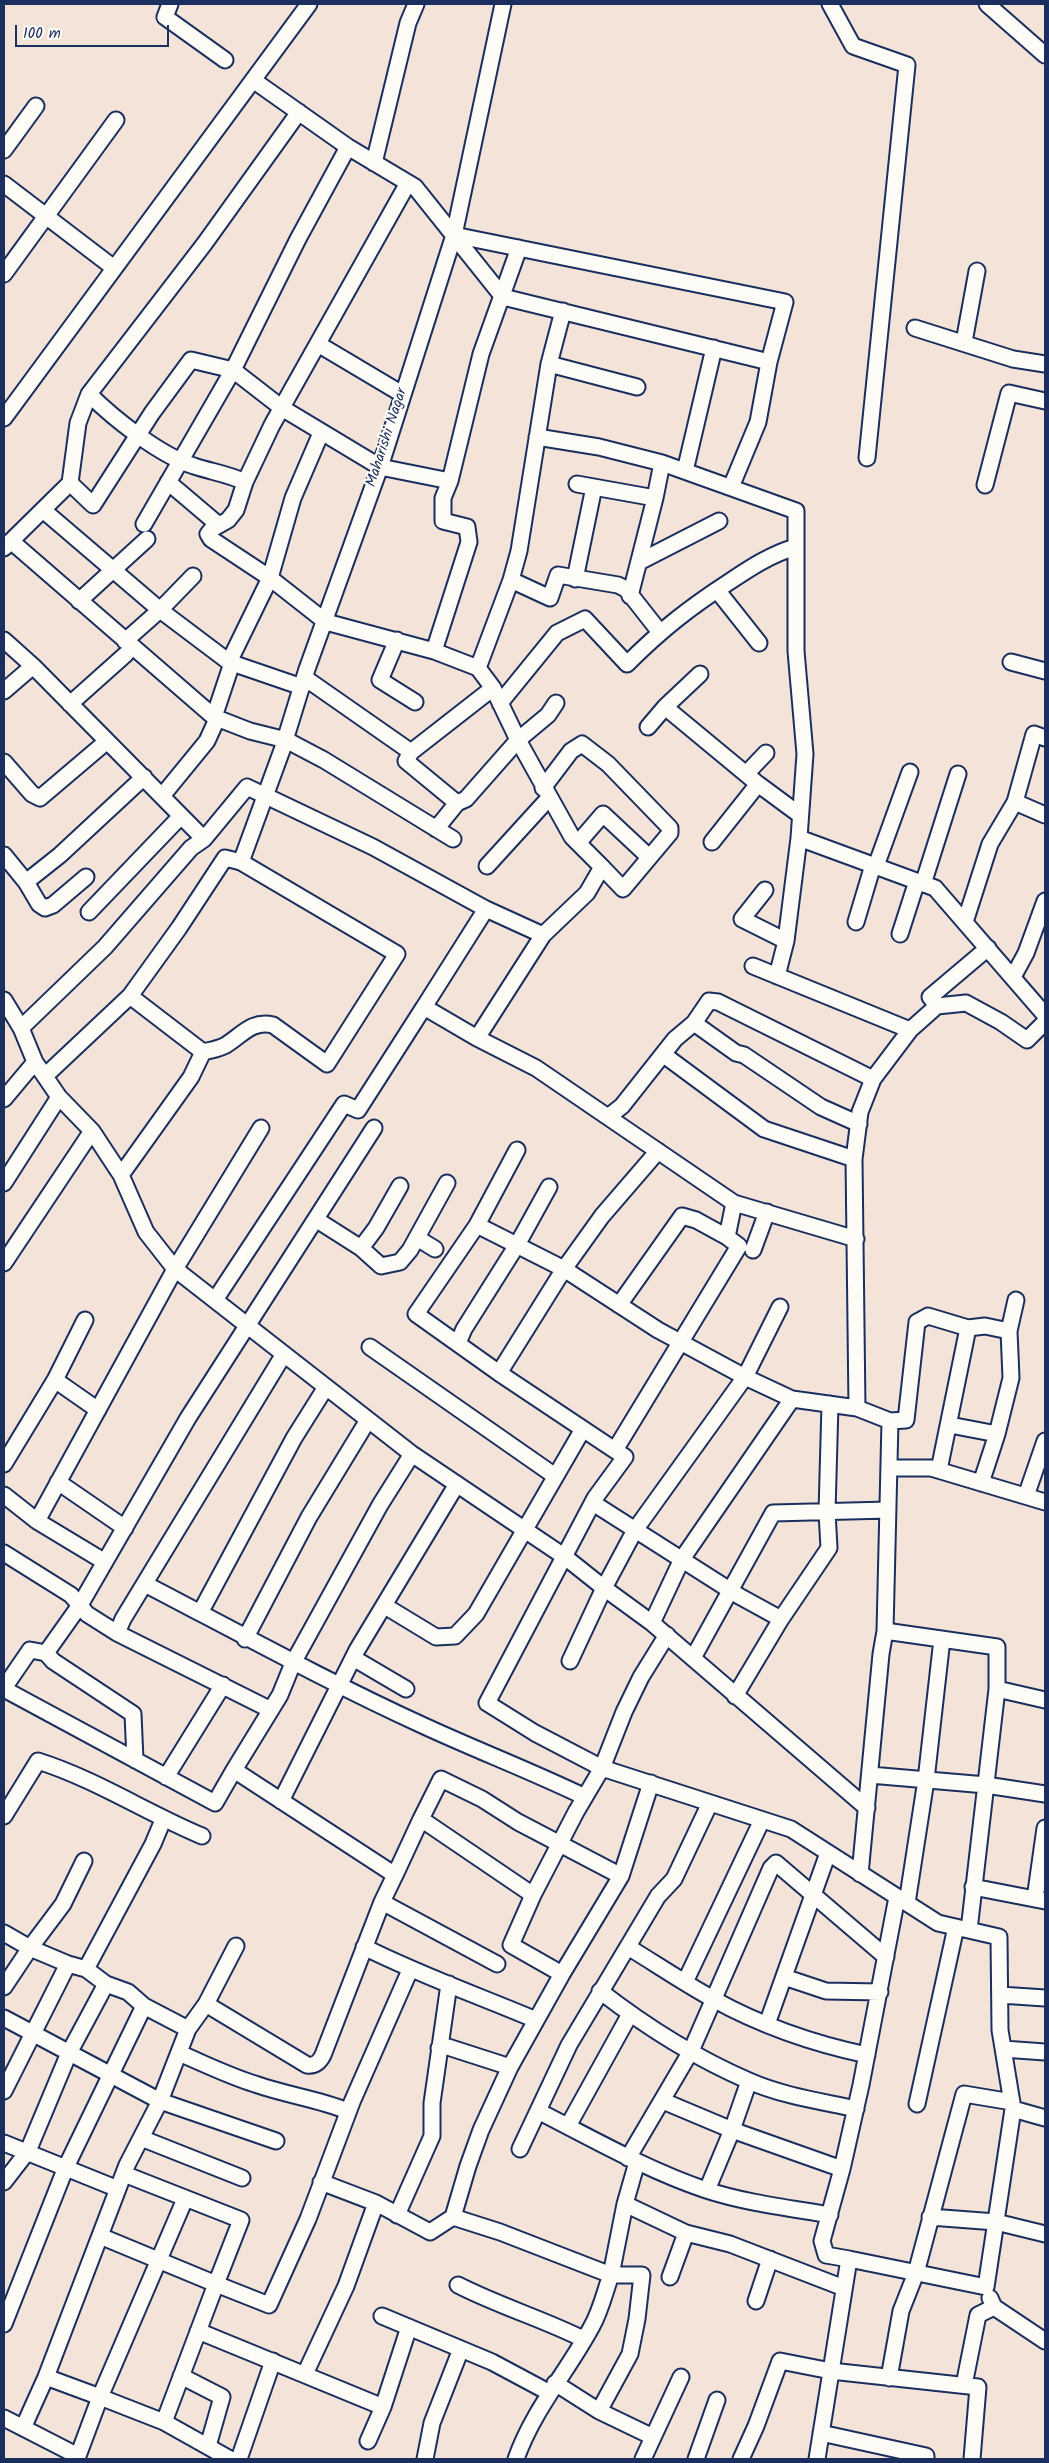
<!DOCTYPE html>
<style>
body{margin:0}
#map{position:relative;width:1049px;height:2463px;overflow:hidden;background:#f3e3d8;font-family:Kalam,sans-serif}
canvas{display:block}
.frame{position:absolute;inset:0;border:5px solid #1b2f5e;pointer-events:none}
.scale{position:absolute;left:15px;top:25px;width:154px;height:22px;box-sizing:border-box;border:2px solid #1b2f5e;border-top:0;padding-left:6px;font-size:15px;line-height:18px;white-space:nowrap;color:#1b2f5e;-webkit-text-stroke:4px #fdfcf7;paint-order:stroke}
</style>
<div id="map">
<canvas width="1049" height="2463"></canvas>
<div class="frame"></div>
<div class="scale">100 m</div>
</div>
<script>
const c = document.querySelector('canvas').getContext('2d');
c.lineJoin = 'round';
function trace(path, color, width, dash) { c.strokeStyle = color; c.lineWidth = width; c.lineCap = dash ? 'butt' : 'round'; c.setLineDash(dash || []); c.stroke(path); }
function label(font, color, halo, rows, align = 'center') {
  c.font = font + ' Kalam,sans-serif'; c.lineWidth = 4.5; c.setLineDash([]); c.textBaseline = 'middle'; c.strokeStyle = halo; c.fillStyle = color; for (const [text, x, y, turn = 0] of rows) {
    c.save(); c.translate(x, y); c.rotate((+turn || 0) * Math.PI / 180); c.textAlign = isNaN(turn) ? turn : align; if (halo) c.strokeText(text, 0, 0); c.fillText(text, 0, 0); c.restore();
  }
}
const minor = new Path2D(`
 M 170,4 L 165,17 L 225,60
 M 830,4 L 853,46 L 907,65 L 867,458
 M 987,4 L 1045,55
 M 253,80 L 348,147 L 415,187 L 503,297 L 769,362
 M 348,147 L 298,239 L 233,370 L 282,408 L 380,467 L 450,481
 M 4,150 L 36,106
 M 374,163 L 408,23 L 416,4
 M 408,183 L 272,425 L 245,482 L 236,510 L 228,520 L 212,529 L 208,534 L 211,539 L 270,578 L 326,622 L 434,651 L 478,668 L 493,688 L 518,740 L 572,837 L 602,867 L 587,893 L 543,935 L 477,1038
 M 4,184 L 114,268
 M 454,235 L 785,302 L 769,362 L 758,422 L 731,487
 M 4,274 L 116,120
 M 915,328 L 1013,359 L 1045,364
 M 964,342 L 977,271
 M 318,344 L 402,394
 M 549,364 L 637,387
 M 89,394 C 114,419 161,456 194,466 C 212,472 228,474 245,482
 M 4,418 L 309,4
 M 537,437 L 599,447 L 662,463
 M 685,471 L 714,348
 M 168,482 L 214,521
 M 70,483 L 93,505 L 152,413 L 191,360 L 233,370 L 144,524
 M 577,484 L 655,498 L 662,463 L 796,511 L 796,651 L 805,754 L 799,838 L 935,888 L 1045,1015
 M 985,485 L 1009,393 L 1045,401
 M 43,510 L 160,610 L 229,662 L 302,687
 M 11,541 L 214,717 L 250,731 L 286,740 L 324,760 L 453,839
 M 4,548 L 70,483 L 78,423 L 89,394 L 205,243 L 299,112
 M 639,562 L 719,521
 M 575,579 L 594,487
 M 511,580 L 550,598 L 558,575 L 618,585 L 626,589 L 659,631
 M 717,590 L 759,643
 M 630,596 L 655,498
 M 79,601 L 147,539
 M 4,640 L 33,666 L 204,839
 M 397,640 L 380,680 L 415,702
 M 125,641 L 160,610 L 193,576
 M 434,651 L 469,542 L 467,527 L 443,521 L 443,498 L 450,481 L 481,354 L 519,248
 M 229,662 L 270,578 L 293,498 L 321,433
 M 1011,662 L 1045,671
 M 478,668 L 511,580 L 519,551 L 549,364 L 563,311
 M 305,678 L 411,752 L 493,688
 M 4,691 L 33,666
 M 500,703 L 557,633 L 585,619 L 627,664 C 661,630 689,608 729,582 C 750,568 771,554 796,547
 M 70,704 L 126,654
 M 665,707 L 700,674
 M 214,717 L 232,663
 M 648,727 L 665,707 L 758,784 L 800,815
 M 411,752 L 406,761 L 457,803
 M 4,762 L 32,794 L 40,798 L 106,742
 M 746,774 L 766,753
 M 543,788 L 571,751 L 582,744 L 608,764 L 670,828 L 670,833 L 623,889 L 602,867
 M 162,796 L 207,741 L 217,719
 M 1015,802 L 1034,734 L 1045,738
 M 436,829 L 457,803 L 466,799 L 518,740 L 548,715 L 556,703
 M 712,842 L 758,784
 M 578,843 L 603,814 L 649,857
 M 4,855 L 26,882 L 60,855 L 144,777
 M 241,862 L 282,750 L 307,669 L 380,467 L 454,235 L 503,4
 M 487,866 L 549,798
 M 876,866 L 910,772
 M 26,882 L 39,904 L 45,908 L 53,905 L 86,877
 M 923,884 L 958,774
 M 765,890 L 742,919 L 786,941
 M 486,909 L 424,1007 L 477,1038 L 536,1068 L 734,1203 L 856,1239
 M 89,912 L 181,816
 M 856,922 L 873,865
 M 965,922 L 990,844 L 1015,802 L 1045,815
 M 900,934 L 917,881
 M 753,966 L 910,1030
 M 777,976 L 786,941 L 799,838
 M 1013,977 L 1026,953 L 1045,901
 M 4,1000 L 21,1028 L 35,1062 L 59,1097 L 92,1131 L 121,1175 L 146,1232 L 175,1269 L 412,1454 L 565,1557 L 604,1588 L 652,1623 L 867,1808
 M 937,1006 L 930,997 L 988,948
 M 694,1023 L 736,1053 L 744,1055 L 821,1107 L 859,1124
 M 21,1028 L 105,947 L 191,848 L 204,839 L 247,787 L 373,847 L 486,909 L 543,935
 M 664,1055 L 764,1129 L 854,1159
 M 45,1076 L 130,996 L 179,928 L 225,858 L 241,862 L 397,954 L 327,1064 L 273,1025 C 252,1020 242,1035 226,1045 C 219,1049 211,1050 203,1052
 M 4,1099 L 35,1062
 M 608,1117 L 622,1106 L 675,1039 L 694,1023 L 709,1001 L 718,1002 L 873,1079
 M 121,1175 L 191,1077 L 203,1052 L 130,996
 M 4,1183 L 59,1097
 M 317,1220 L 361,1248 L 381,1266 L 400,1262 L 410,1250 L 447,1183
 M 477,1225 L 564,1269 L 602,1216 L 658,1151
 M 417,1238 L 435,1249
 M 361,1248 L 376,1228 L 400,1186
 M 753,1250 L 767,1212
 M 4,1263 L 92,1131
 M 215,1300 L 344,1104 L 358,1110 L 424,1007
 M 619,1305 L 682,1216 L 696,1220 L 727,1237
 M 85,1320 L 55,1380 L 98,1410
 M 458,1343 L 464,1329 L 517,1245 L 549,1187
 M 370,1347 L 555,1476
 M 499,1373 L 416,1314 L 477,1225 L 517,1150
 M 792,1399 L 745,1377 L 658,1330 L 564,1269 L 499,1373 L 625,1457 L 595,1498 L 487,1703 L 535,1733 L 602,1768 L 791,1829 L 938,1923 L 999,1937 L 1000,2030 L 1013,2109 L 986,2287 L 849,2259
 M 890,1421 L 906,1420 L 917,1322 L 928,1316 L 968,1328 L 985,1326 L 1009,1331
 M 950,1425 L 997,1434
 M 615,1450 L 739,1246 L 727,1237 L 734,1203
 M 4,1464 L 55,1380
 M 889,1468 L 931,1468 L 1045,1502
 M 939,1470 L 968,1328
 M 58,1482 L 125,1528
 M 981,1483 L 997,1434 L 1011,1378 L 1009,1331 L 1016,1300
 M 4,1495 L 37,1521 L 105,1562
 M 1026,1496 L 1045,1441
 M 593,1503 L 739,1596 L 781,1619 L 735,1696
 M 37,1521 L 175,1269 L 261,1128
 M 4,1553 L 71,1595 L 87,1614 L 117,1633 L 271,1710
 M 145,1584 C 237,1632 328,1682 422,1725 C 476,1750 531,1771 585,1797
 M 385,1606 L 436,1637 L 455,1636 L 476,1614 L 583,1429
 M 200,1613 L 294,1438 L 326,1387
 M 781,1619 L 829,1548 L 827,1512 L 830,1404
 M 652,1623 L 682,1559 L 792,1399 L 857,1408
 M 885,1631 L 997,1647 L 997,1689 L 969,1930
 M 117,1633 L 123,1619 L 284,1354
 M 245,1639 L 309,1517 L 368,1420
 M 46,1653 L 80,1605 L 188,1418 L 374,1128
 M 693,1658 L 773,1513 L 888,1510
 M 355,1659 L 406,1689
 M 570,1661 L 604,1588 L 635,1530 L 745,1377 L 780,1307
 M 4,1688 L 30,1650 L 46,1653 L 53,1661 L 133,1714 L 135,1760
 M 4,1689 L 215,1803 L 234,1770 L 395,1875 L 421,1819 L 533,1895
 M 997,1689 L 1045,1700
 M 234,1770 L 280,1695 L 293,1663 L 380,1505 L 412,1454
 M 870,1775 L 986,1785 L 1045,1794
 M 166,1777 L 223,1685
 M 651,1783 L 621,1876 L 562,1974 L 510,2067 L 481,2130 L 468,2166 L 453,2217 L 500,2232 L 611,2275 L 625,2204 L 686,2233 L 730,2244 L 844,2288
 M 281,1801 L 357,1650 L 457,1484
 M 4,1816 L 38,1761 C 95,1779 147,1813 202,1836
 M 421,1819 L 441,1779 L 482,1799 L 518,1822 L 621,1876
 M 84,1861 L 63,1904 L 30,1948 L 68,1964 L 86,1969 L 106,1984 L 128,1992 L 144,2006 L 188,2029
 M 860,1874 L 881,1654 L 885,1631 L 890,1421 L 857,1408 L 854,1159 L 860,1112 L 873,1079 L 910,1030 L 937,1006 L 966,1003 L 1001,1022 L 1027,1040 L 1045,1022
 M 395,1875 L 382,1902 L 497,1964
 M 973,1887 L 1045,1901
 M 1035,1899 L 1045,1828
 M 907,1903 L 926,1780 L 942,1639
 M 4,1933 L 30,1948 L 4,1987
 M 236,1946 L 206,2004 L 188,2029 L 160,2101 L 276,2141
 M 364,1947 C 420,1975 479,1996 536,2020
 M 628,1947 C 656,1964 684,1983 713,1999 C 760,2025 815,2044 867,2055
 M 86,1969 L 153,1844 L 163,1820
 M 562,1974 L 511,1945 L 533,1895 L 576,1812 L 602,1768 L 624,1712 L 641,1677 L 667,1635
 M 784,1977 L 826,1991 L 880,1992
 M 685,1982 L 762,1820
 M 600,1991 C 645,2026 696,2058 749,2081 C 783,2096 820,2101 856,2109
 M 1000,1995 L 1045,1998
 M 206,2004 L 307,2065 C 315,2066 319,2063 323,2055 L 382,1902
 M 4,2018 L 160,2101 L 127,2165 L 46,2377
 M 767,2024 L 828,1853
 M 439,2048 L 448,2047 L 510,2067
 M 1003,2049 L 1045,2052
 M 179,2053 C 205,2064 229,2076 255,2084 C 286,2095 318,2099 348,2111
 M 4,2091 L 68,1964
 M 663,2101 L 732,2130 L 842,2169
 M 917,2104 L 956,1927
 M 1013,2109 L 1045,2118
 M 538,2111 C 593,2139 647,2170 706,2190 C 746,2203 789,2208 830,2215
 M 568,2126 L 630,2014
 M 141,2138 L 242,2178
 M 4,2143 L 118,2189
 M 520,2149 L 569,2045 L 658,1896 L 674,1879 L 710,1803
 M 628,2158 L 691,2051 L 771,1868 L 776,1863 L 886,1957
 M 124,2174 L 241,2220 L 216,2284 L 269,2305 L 308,2219 L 352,2102 L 410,1970
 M 4,2182 L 28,2151 L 69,2053 L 106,1984
 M 321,2182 L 376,2203 L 430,2232 L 453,2217
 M 707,2190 L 732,2130 L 749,2081
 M 625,2204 L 637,2162
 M 397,2215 L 432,2136 L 432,2103 L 449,1984
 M 930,2217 L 996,2222 L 1045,2234
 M 100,2236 L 216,2284 L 164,2422
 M 670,2277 L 686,2233
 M 458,2285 C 499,2306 543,2319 583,2339
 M 990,2298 L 994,2307 L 1045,2341
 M 756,2301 L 770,2259
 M 382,2316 L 492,2362 L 550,2393
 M 4,2324 L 66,2167 L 144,2006
 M 198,2331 L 383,2407
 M 305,2374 L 346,2286 L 376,2203
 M 181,2376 L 222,2397 L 208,2446
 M 889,2378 L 901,2311 L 916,2273 L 964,2094 L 1012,2102
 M 555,2383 L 599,2411 L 653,2437
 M 964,2385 L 978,2315 L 994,2307
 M 4,2418 L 78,2456 L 100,2397 L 164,2422 L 230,2459
 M 23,2428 L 46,2377 L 100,2397 L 185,2199
 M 821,2433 L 926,2456 L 926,2459
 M 368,2441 L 383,2407 L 409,2327
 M 239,2459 L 273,2361
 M 425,2459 L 432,2423 L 461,2349
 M 516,2459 C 533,2410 568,2371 592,2326 C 601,2310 605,2291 611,2275 L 642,2275 L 637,2319 L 630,2354 L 599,2411
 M 643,2459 L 681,2377
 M 696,2459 L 717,2400
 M 741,2459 L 756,2426 L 780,2361 L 831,2371 L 978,2387 L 972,2459
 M 817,2459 L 849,2259 L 826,2255 L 822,2241 L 842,2169 L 861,2085 L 897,1897`);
trace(minor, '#1b2f5e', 19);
trace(minor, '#fdfcf7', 15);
label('15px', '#1b2f5e', '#fdfcf7', [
 ["Maharishi Nagar",388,438,-72]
]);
</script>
